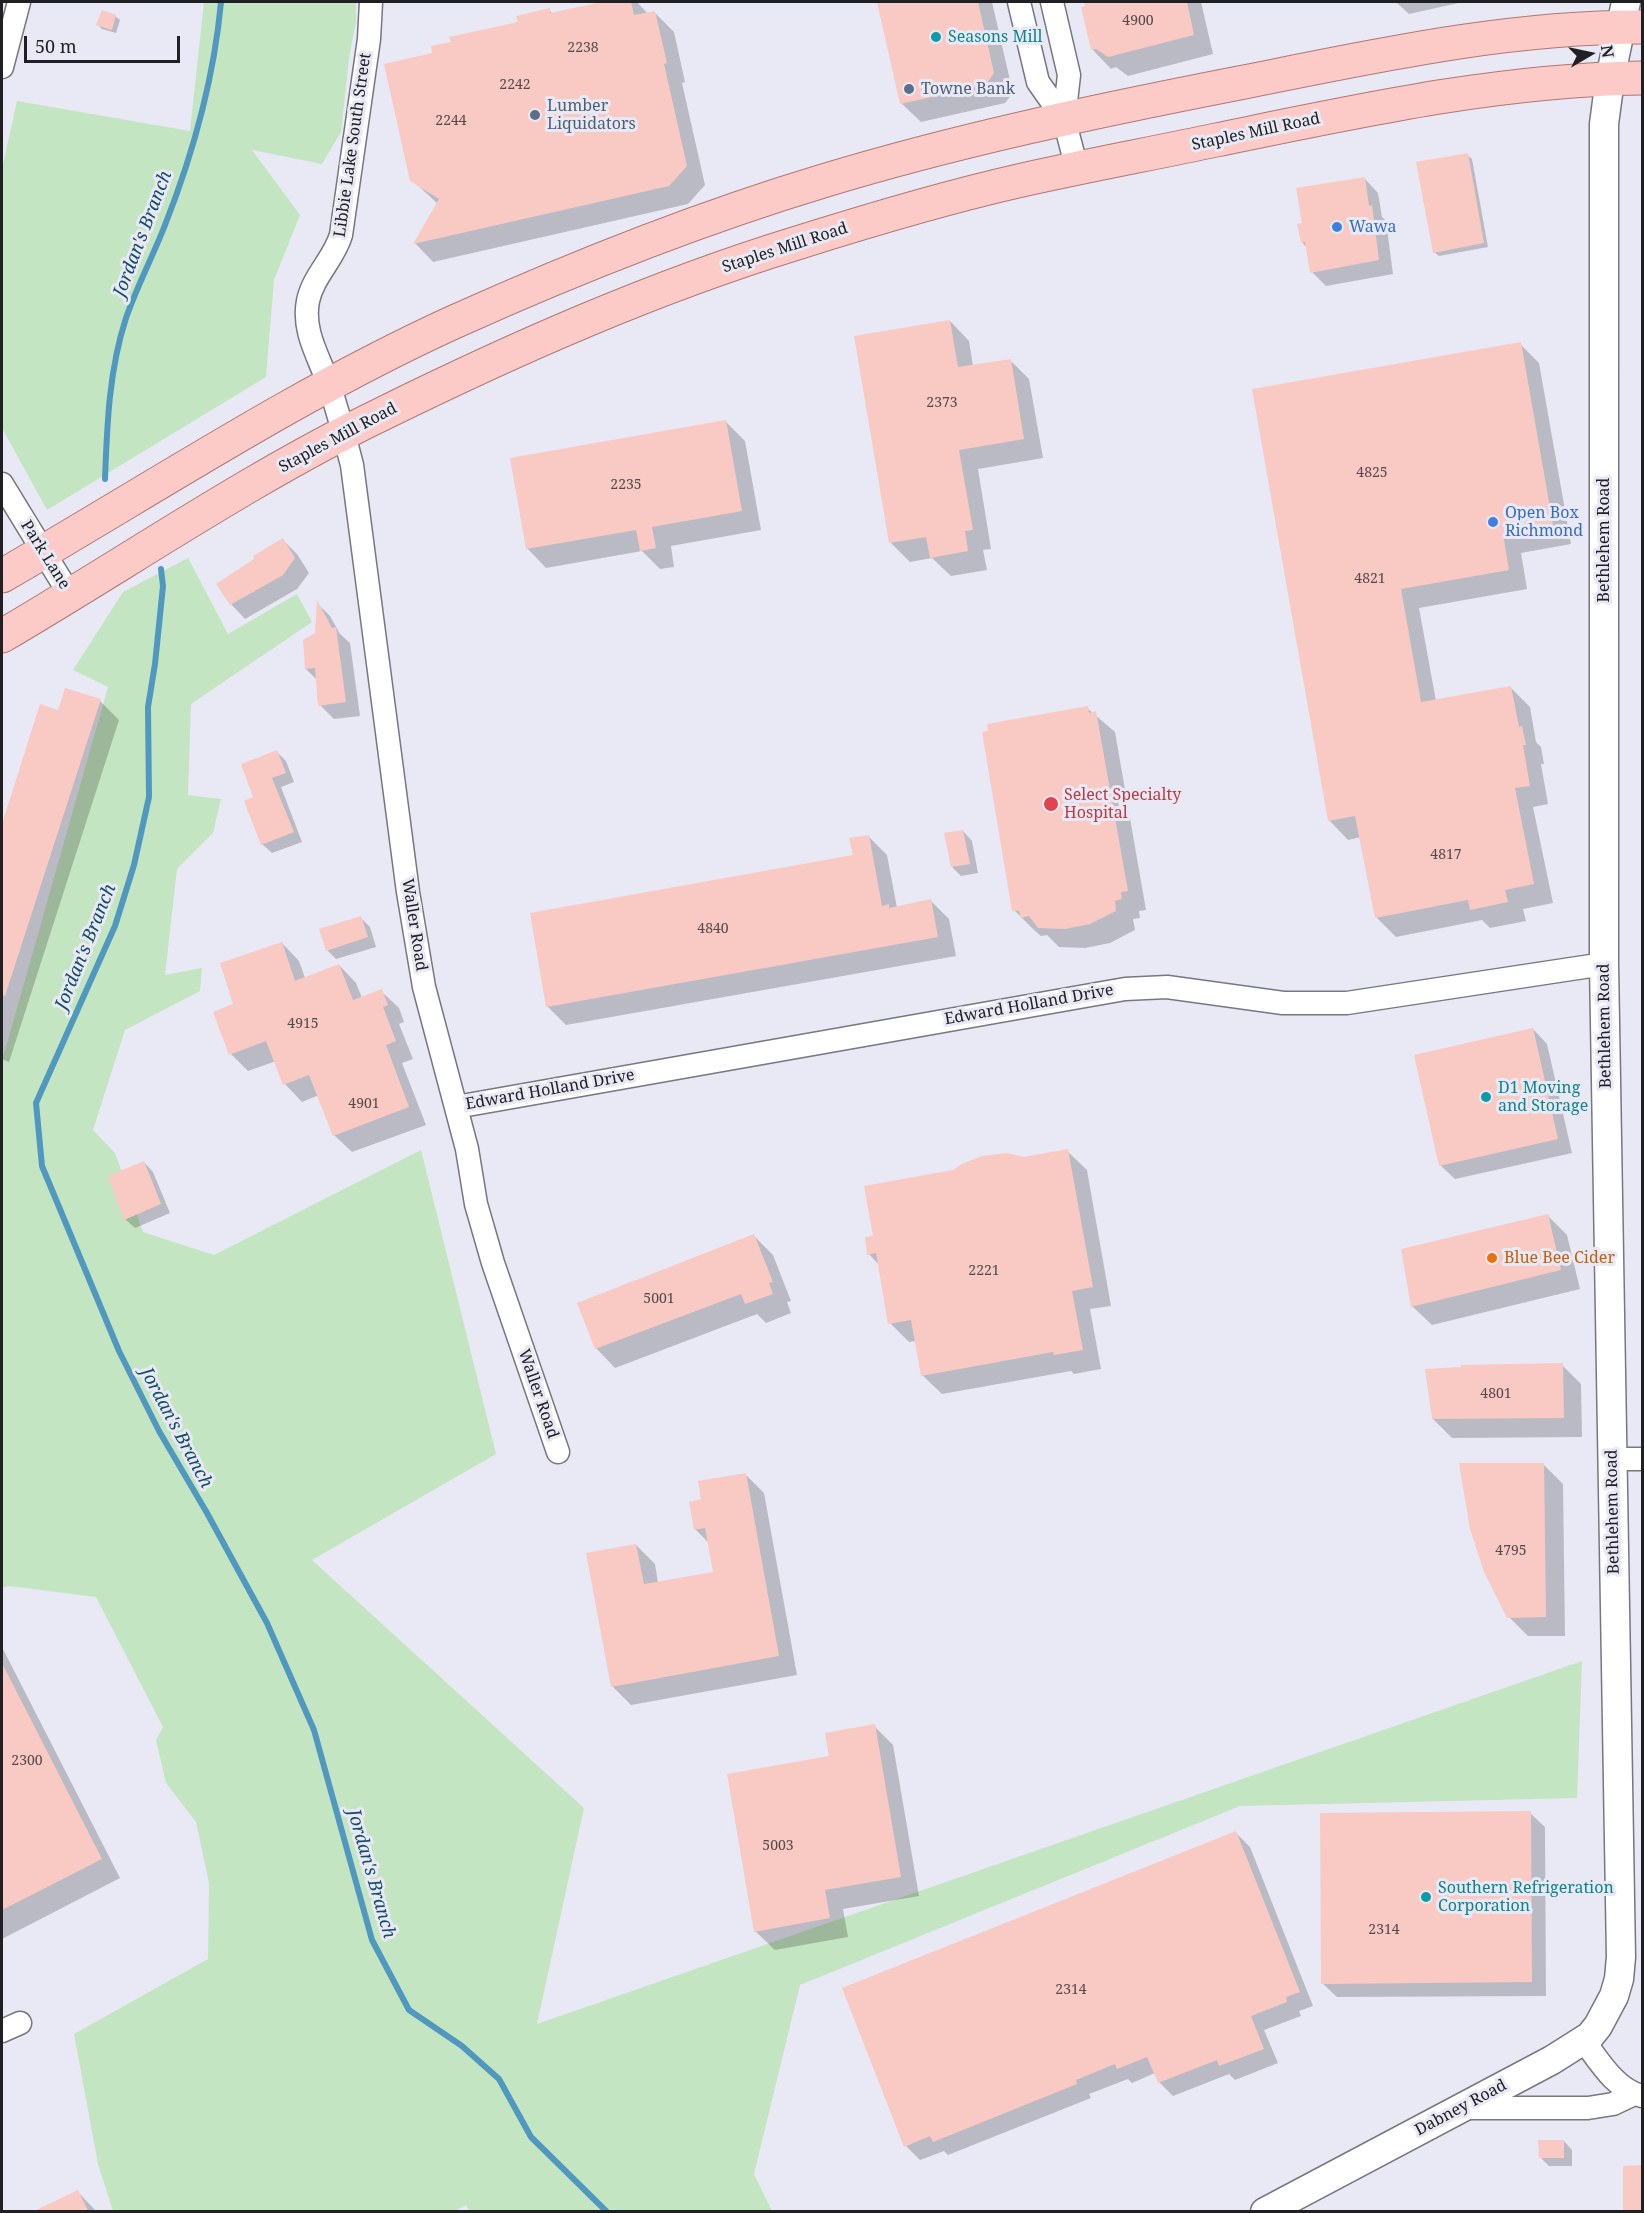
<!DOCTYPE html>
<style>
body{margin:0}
#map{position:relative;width:1644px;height:2213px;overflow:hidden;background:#e8e9f4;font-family:"Noto Serif",serif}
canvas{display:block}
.frame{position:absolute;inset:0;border:3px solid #202024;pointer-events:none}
.north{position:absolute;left:1560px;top:24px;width:60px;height:60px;-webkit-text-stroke:4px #e8e9f4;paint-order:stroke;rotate:81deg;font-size:16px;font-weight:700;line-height:24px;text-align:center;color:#202024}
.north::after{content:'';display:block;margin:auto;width:21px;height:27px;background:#202024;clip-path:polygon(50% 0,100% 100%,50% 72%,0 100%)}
.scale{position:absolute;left:24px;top:36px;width:156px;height:27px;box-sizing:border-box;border:3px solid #202024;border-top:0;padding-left:8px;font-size:18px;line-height:21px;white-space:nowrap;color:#202024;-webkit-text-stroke:4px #e8e9f4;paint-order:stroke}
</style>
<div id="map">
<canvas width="1644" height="2213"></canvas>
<div class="frame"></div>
<div class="north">N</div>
<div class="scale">50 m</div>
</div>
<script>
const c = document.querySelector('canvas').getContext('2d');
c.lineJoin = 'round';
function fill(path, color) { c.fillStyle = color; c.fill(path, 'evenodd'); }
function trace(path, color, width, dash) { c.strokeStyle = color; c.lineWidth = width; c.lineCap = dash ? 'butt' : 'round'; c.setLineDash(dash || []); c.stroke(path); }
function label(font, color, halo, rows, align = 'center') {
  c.font = font + ' "Noto Serif",serif'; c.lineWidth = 6; c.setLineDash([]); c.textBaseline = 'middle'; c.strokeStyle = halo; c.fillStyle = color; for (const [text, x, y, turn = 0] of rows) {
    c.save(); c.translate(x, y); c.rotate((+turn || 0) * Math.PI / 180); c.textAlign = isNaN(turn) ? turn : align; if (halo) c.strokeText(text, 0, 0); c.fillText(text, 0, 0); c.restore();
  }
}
fill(new Path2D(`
 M 204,2 L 356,2 L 356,22 L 349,58 L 341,132 L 322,164 L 252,150 L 300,215 L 274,280 L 266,377 L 47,510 L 2,428 L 2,169 L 17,101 L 190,131 Z
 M 188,558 L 228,634 L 297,594 L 312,622 L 191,704 L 188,795 L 221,799 L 213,833 L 177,869 L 165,975 L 202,968 L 200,991 L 125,1030 L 93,1130 L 115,1153 L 143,1232 L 214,1255 L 421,1150 L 496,1454 L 312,1560 L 584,1808 L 537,2024 L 1582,1661 L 1577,1798 L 1240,1806 L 800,1985 L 754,2174 L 772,2211 L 470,2212 L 466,2205 L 453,2212 L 113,2211 L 98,2164 L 74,2034 L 208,1959 L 209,1883 L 196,1822 L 166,1783 L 156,1740 L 163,1727 L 96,1597 L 9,1586 L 2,1588 L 2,1061 L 108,687 L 73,670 L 123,592 Z`), '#c4e5c1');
fill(new Path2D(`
 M 607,2 L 637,2 L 648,14 L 654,12 L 674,32 L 685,82 L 682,83 L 705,185 L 688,204 L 433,262 L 415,243 L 438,204 L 412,180 L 434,54 L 549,10 L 553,14 Z
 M 879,2 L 992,2 L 1013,93 L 1005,103 L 921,122 L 901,103 Z
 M 1085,2 L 1201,2 L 1213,54 L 1128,76 L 1116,67 L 1111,69 L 1092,49 Z
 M 1396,2 L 1463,2 L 1409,14 Z
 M 115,16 L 120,20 L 116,33 L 102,29 L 98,25 Z
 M 1467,155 L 1472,159 L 1488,247 L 1439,256 L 1434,252 Z
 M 1364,178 L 1378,193 L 1382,217 L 1386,221 L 1393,274 L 1326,286 L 1312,272 L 1307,248 L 1302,242 L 1304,224 Z
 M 950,321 L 969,341 L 973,366 L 1010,360 L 1029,379 L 1043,458 L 978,469 L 991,549 L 983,550 L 987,570 L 951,576 L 932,558 L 910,562 L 891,543 Z
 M 1520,344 L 1539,363 L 1571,544 L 1521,553 L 1527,589 L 1419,608 L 1436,701 L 1511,688 L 1530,707 L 1536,742 L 1541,747 L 1544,764 L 1541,764 L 1548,804 L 1533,807 L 1553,903 L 1523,909 L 1526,921 L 1490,928 L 1482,920 L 1396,937 L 1377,918 L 1361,837 L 1348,840 L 1329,820 L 1253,391 Z
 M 726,422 L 745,441 L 761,530 L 671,546 L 674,567 L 660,569 L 642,551 L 546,568 L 527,548 Z
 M 283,540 L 297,554 L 309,573 L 297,589 L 245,619 L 231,604 L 218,584 Z
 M 318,604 L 330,616 L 340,634 L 350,643 L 360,716 L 334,719 L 320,705 L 317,680 L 306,669 L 317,634 Z
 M 100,701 L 119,720 L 9,1062 L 2,1059 L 2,829 L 41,706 L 59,712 Z
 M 1087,708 L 1115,732 L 1146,910 L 1139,911 L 1140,918 L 1133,919 L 1135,930 L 1110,943 L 1085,948 L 1059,947 L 1047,935 L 1041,936 L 1033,929 L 1014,910 Z
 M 277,752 L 286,761 L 294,782 L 281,787 L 302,842 L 272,853 L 262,844 L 255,798 Z
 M 963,831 L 972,841 L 978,873 L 961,876 L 952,867 Z
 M 868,836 L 887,855 L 897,908 L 930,900 L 949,919 L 956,956 L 566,1025 L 547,1006 L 854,857 Z
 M 361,918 L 370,927 L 376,947 L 336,959 L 327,950 Z
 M 282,943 L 299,961 L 305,978 L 339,965 L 356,983 L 362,998 L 381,991 L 399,1008 L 404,1022 L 399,1024 L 413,1059 L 402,1063 L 426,1125 L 352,1152 L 334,1135 L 319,1095 L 302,1102 L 285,1084 L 276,1061 L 248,1071 L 231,1054 L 235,1005 Z
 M 1533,1029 L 1547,1044 L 1572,1153 L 1455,1179 L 1440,1165 Z
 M 1067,1151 L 1087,1170 L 1111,1306 L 1090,1309 L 1101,1369 L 1074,1374 L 1071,1371 L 942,1394 L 922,1375 L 916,1341 L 909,1342 L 890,1323 L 879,1265 L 869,1254 L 875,1237 L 954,1172 Z
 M 144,1162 L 153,1172 L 170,1213 L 135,1228 L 125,1219 Z
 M 1547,1215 L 1567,1235 L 1580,1289 L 1432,1325 L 1412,1306 Z
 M 754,1236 L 773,1255 L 791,1301 L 787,1302 L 791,1313 L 766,1323 L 757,1314 L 615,1368 L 596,1348 Z
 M 1562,1365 L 1581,1384 L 1582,1437 L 1452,1438 L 1433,1419 Z
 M 1544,1465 L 1563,1484 L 1565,1636 L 1528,1636 L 1509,1617 Z
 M 745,1474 L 764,1493 L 797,1675 L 631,1705 L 612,1686 L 636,1545 L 655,1564 L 658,1583 L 715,1574 L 709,1543 L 695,1529 L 703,1500 Z
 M 2,1647 L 120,1878 L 2,1939 Z
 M 874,1726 L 893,1745 L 919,1896 L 843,1909 L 848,1937 L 775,1950 L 755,1931 L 831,1757 Z
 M 1530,1813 L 1545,1827 L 1546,1996 L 1337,1997 L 1322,1983 Z
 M 1236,1833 L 1250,1847 L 1313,2006 L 1299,2011 L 1301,2016 L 1264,2030 L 1278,2063 L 1235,2080 L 1229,2074 L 1173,2096 L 1159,2082 L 1155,2073 L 1132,2083 L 1128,2079 L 1089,2094 L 1091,2098 L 948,2155 L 944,2151 L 920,2160 L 906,2146 Z
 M 1564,2141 L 1572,2150 L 1572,2166 L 1549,2166 L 1540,2157 Z
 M 1624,2167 L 1642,2167 L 1642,2212 L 1625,2212 Z
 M 78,2192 L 97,2212 L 37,2212 Z`), '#0003');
trace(new Path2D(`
 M 105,479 C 107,425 109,370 126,318 C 137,286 153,256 165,225 C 193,154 214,78 221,2
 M 161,569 L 163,586 L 155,664 L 148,707 L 149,797 L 134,865 L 115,926 L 36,1103 L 42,1166 L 119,1351 L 159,1431 L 207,1513 L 267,1623 L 314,1730 L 372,1940 L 409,2010 L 462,2046 L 499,2079 L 531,2137 L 607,2212`), '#5098bf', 6);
fill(new Path2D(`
 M 602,2 L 631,2 L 634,15 L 655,11 L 667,63 L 664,64 L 687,166 L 669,186 L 413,244 L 439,199 L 410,181 L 384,64 L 432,53 L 431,46 L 451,42 L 449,37 L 518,22 L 516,16 L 550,8 L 550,13 Z
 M 877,2 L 978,2 L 994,73 L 986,85 L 900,104 Z
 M 1084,2 L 1187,2 L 1194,35 L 1108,57 L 1096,49 L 1091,50 L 1081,7 L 1085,6 Z
 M 102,10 L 116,15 L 112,30 L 96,25 Z
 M 1468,153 L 1484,243 L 1433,253 L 1416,162 Z
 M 1365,177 L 1369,206 L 1372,205 L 1379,260 L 1310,273 L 1305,242 L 1301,243 L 1297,224 L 1302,223 L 1296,188 Z
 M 950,320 L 958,367 L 1011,359 L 1024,439 L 959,450 L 973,530 L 965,531 L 968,551 L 930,558 L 926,537 L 889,543 L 854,336 Z
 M 1521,342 L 1553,525 L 1503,534 L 1509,570 L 1401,589 L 1421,702 L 1511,686 L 1519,727 L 1522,726 L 1526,745 L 1523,745 L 1530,786 L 1515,788 L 1534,884 L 1505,890 L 1508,902 L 1470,910 L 1468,900 L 1375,918 L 1355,816 L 1328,821 L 1252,389 Z
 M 726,420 L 742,511 L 652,527 L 656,548 L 640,551 L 636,530 L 526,549 L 510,458 Z
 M 283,538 L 295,558 L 283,575 L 230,605 L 216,584 L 254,559 L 253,556 Z
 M 317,600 L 332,628 L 336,627 L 346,702 L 318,706 L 315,668 L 305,669 L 303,640 L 315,633 Z
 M 65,688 L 101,699 L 5,996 L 2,995 L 2,824 L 40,704 L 58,710 Z
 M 1088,706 L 1089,713 L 1096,711 L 1128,891 L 1121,892 L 1122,899 L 1115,901 L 1116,911 L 1090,924 L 1065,929 L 1038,928 L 1029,916 L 1021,918 L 1019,911 L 1012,911 L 982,732 L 988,731 L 987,724 Z
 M 277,750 L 286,773 L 272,778 L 294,832 L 261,845 L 244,801 L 253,797 L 241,764 Z
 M 963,830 L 970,864 L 951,867 L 944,833 Z
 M 869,835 L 882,906 L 889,904 L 889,908 L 931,899 L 938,937 L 546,1007 L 530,913 L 853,855 L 849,838 Z
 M 361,916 L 368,937 L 326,951 L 319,929 Z
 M 282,942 L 295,981 L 339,964 L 353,1000 L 382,989 L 388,1005 L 383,1007 L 396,1041 L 386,1045 L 409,1107 L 333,1136 L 309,1075 L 283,1085 L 266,1041 L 229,1055 L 213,1012 L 233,1004 L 220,963 Z
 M 1533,1028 L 1558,1139 L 1439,1166 L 1414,1055 Z
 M 1068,1149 L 1093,1287 L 1072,1291 L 1083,1350 L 1054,1355 L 1053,1352 L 921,1376 L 911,1320 L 888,1324 L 876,1253 L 867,1255 L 865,1237 L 873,1236 L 864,1186 L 953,1170 L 962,1164 L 982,1156 L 1007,1153 L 1024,1157 Z
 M 144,1161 L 161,1204 L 124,1220 L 108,1176 Z
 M 1548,1214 L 1561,1270 L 1411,1307 L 1401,1249 Z
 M 754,1234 L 773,1282 L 769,1283 L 773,1294 L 745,1304 L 741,1294 L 595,1349 L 577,1303 Z
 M 1563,1363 L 1564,1418 L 1432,1419 L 1425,1369 L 1461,1367 L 1461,1365 Z
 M 1459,1463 L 1544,1463 L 1546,1617 L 1507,1618 L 1484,1572 L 1470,1529 Z
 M 746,1473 L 779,1656 L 611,1687 L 586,1553 L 636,1544 L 644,1584 L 713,1572 L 705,1528 L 694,1530 L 689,1502 L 701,1499 L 698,1481 Z
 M 2,1663 L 102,1859 L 2,1910 Z
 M 875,1724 L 901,1877 L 825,1890 L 830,1918 L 754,1932 L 727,1774 L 829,1756 L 825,1733 Z
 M 1531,1811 L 1532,1982 L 1321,1984 L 1320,1813 Z
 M 1236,1831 L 1300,1992 L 1286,1997 L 1287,2002 L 1251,2016 L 1264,2049 L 1219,2066 L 1217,2060 L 1158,2083 L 1147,2057 L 1117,2069 L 1115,2064 L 1076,2080 L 1077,2084 L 933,2142 L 930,2136 L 904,2147 L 842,1988 Z
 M 1538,2140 L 1564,2140 L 1564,2158 L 1539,2158 Z
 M 1642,2165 L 1642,2211 L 1623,2211 L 1623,2166 Z
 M 78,2190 L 88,2211 L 34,2211 Z`), '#f9c9c3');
const minor = new Path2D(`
 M 371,2 L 369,39 L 341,235 C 334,259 313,276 308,301 C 302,331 319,357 329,385 C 338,411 345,438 352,465 L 408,892 L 424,987 L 467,1149 L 476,1204 L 493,1263 L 558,1452
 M 1019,2 L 1038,82 L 1064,119
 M 1052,2 L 1069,75 L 1064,119 L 1077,169
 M 2,67 L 19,2
 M 2,484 L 70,595
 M 456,1107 L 1125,989 L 1167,987 L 1283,1003 L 1347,1003 L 1604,964
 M 1612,1459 L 1642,1459
 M 2,2031 L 20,2023
 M 1584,2041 C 1599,2061 1616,2090 1642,2096
 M 1464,2108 L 1588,2108 L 1613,2104 L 1634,2094`);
const tertiary = new Path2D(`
 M 1265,2212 L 1552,2060 L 1590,2036 L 1598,2026 L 1614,1996 L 1619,1979 L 1621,1957 L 1604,964 L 1604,124 L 1610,79 L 1626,2`);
const primary = new Path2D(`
 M 2,576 C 151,490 296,394 454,322 C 574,268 697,219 823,181 C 958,140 1096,111 1234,84 C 1370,57 1503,27 1642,27
 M 2,636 C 128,562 250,478 382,414 C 516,348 654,287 797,243 C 870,220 943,198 1018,181 C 1084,166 1150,154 1216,140 C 1358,111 1497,80 1642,78`);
trace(minor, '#767780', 25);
trace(tertiary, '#767780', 31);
trace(primary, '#ae7775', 35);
trace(minor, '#fff', 22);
trace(tertiary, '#fff', 28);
trace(primary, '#fccac7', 33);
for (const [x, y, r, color] of [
 [936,37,6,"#0f9aa8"],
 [909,89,6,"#5c6f8a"],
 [535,115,6,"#5c6f8a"],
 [1337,227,6,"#3f7fe0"],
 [1493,522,6,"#3f7fe0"],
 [1051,804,8,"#e0444e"],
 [1486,1097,6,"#0f9aa8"],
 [1492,1258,6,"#e8710a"],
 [1426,1897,6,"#0f9aa8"]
]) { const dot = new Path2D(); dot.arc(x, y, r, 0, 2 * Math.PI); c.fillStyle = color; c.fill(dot); trace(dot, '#e8e9f4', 2); }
label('14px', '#564a4c', null, [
 ["4900",1138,21],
 ["2238",583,48],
 ["2242",515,85],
 ["2244",451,121],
 ["2373",942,403],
 ["4825",1372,473],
 ["2235",626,485],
 ["4821",1370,579],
 ["4817",1446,855],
 ["4840",713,929],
 ["4915",303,1024],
 ["4901",364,1104],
 ["2221",984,1271],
 ["5001",659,1299],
 ["4801",1496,1394],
 ["4795",1511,1551],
 ["2300",27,1761],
 ["5003",778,1846],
 ["2314",1384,1930],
 ["2314",1071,1990]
]);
label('16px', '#0d838f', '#e8e9f4', [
 ["Seasons Mill",948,37],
 ["D1 Moving",1498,1088],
 ["and Storage",1498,1106],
 ["Southern Refrigeration",1438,1888],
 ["Corporation",1438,1906]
], 'left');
label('16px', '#4e5e75', '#e8e9f4', [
 ["Towne Bank",921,89],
 ["Lumber",547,106],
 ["Liquidators",547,124]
], 'left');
label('16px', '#202024', '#e8e9f4', [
 ["Staples Mill Road",1256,132,-12],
 ["Libbie Lake South Street",353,145,-82],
 ["Staples Mill Road",785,248,-18],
 ["Staples Mill Road",338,438,-28],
 ["Bethlehem Road",1604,540,-90],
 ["Park Lane",45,555,58],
 ["Waller Road",414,925,81],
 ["Edward Holland Drive",1029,1005,-10],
 ["Bethlehem Road",1605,1026,-91],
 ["Edward Holland Drive",550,1090,-10],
 ["Waller Road",538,1394,71],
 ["Bethlehem Road",1613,1512,-91],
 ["Dabney Road",1461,2108,-28]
]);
label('16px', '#366cbe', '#e8e9f4', [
 ["Wawa",1349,227],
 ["Open Box",1505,513],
 ["Richmond",1505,531]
], 'left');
label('16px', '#be3a42', '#e8e9f4', [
 ["Select Specialty",1064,795],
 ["Hospital",1064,813]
], 'left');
label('16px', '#c56008', '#e8e9f4', [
 ["Blue Bee Cider",1504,1258]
], 'left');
label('italic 18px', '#124c68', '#e8e9f4', [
 ["Jordan's Branch",143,234,-69],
 ["Jordan's Branch",86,947,-68],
 ["Jordan's Branch",176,1428,62],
 ["Jordan's Branch",371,1874,74]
]);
</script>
